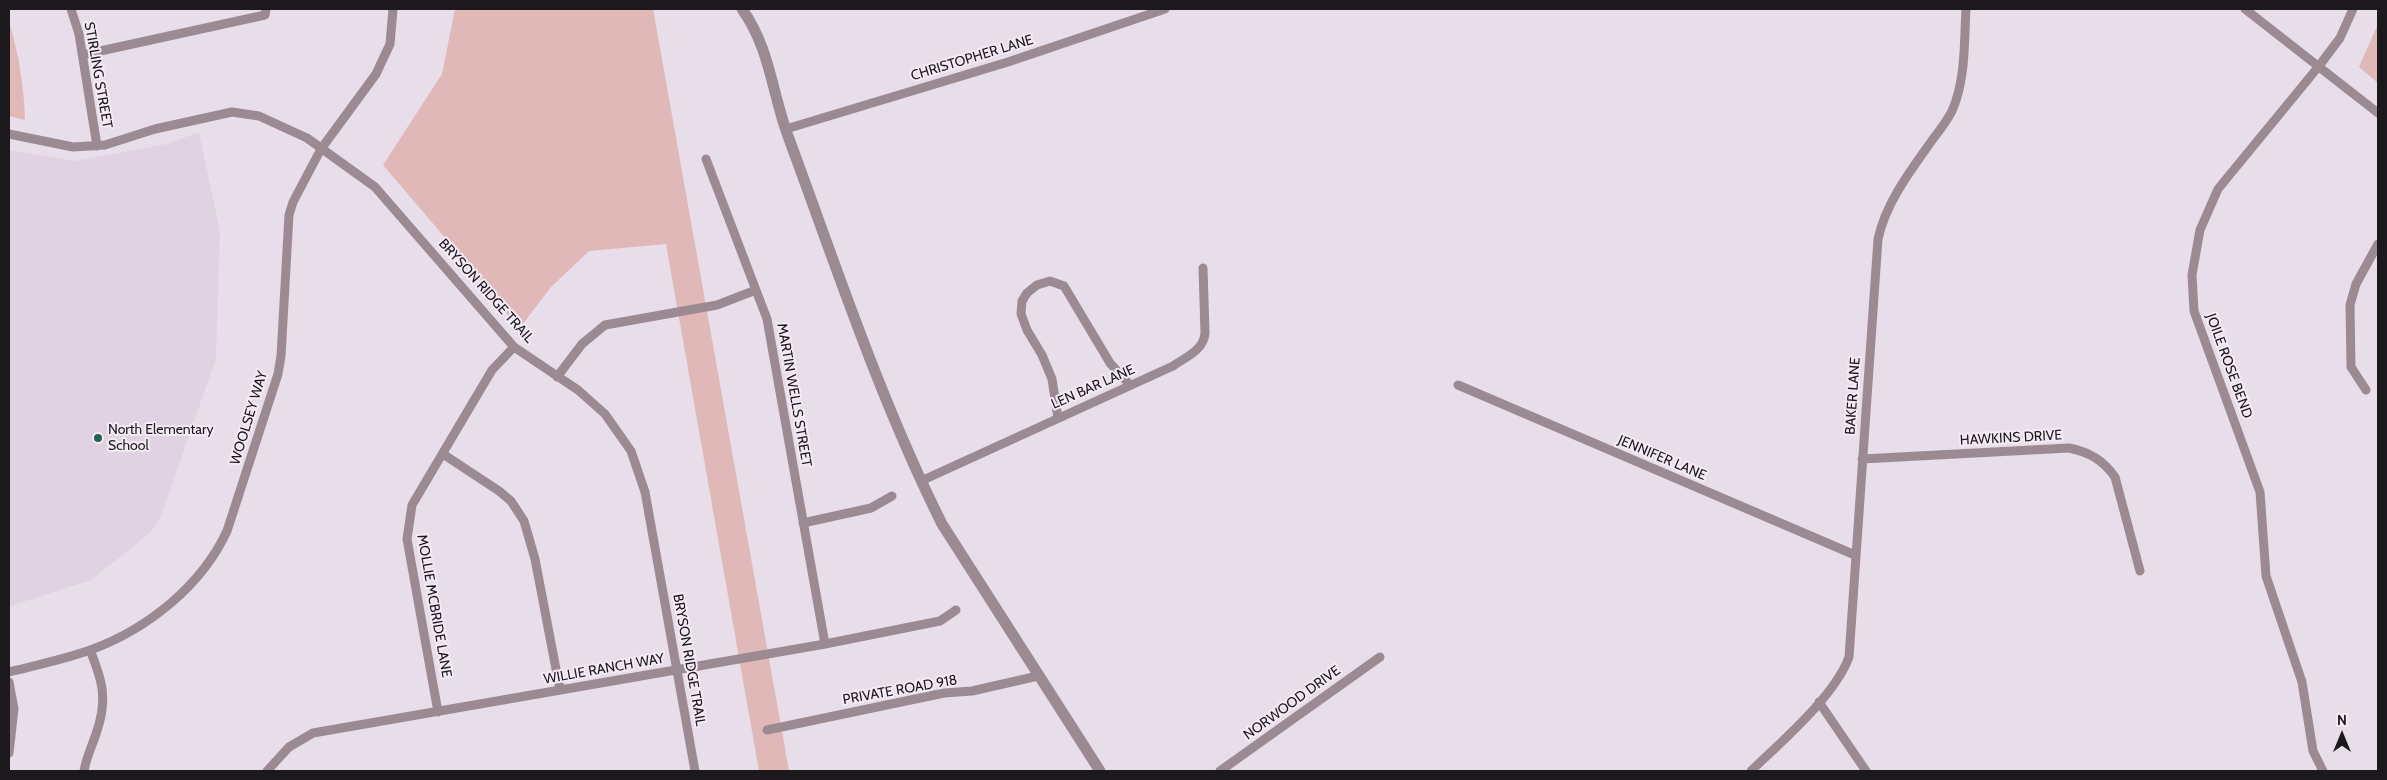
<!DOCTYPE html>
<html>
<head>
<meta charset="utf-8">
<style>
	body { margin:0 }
	#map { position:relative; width:2387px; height:780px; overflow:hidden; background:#e7dee9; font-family:Cabin,sans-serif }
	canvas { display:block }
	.frame { position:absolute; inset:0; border:10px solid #1c191d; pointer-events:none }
	.north { position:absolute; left:2317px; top:710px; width:50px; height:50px; -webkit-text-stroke:4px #f4ebf6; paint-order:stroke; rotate:0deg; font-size:14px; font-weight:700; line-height:20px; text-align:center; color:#1c191d }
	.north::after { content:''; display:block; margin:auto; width:18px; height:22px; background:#1c191d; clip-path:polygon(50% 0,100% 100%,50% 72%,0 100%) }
</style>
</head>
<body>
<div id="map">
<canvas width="2387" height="780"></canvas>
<div class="frame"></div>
<div class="north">N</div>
</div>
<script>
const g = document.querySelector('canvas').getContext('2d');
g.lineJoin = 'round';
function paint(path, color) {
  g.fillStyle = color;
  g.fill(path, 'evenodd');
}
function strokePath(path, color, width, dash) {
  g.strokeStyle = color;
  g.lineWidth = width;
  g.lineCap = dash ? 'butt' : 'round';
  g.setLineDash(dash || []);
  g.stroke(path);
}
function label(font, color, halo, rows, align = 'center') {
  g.font = font + ' Cabin,sans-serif';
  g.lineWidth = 4;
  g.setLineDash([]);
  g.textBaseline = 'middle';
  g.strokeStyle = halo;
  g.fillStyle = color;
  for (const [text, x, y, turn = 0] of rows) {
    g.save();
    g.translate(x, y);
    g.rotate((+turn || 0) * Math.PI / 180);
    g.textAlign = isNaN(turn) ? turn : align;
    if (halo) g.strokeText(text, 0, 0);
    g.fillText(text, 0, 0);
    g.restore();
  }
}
paint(new Path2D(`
	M199 132 220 232 216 358 160 519 150 533 91 580 10 606 9 150 75 161 167 144Z`), '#e0d2e3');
paint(new Path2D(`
	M455 9H653L789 771H759L666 244 589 251 551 287 519 329 476 274 383 165 442 74Z
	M9 22C19 54 24 87 25 120L9 116Z
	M2378 24V83L2359 67Z`), '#dfb8b7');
strokePath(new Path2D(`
	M71 9 79 34 97 146
	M2245 9 2378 113
	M82 55 265 15 266 9
	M786 129 1008 62 1165 9
	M9 134 73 147 105 145 155 129 232 112 259 116 307 138 375 187 514 347 578 390 605 414 631 451 645 492 695 771
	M706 159 767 319 825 644
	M557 377 582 344 605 325 717 305 756 290
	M1458 385 1855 555
	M2366 390 2351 367 2350 305 2356 284 2378 244
	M1058 418 1052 379 1042 355 1027 330 1021 314 1022 301 1027 293 1037 285 1050 281 1064 286 1110 363 1130 385
	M443 454 499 491 511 501 524 521 535 559 560 690
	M1862 459 2069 448C2089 452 2103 460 2115 477L2140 571
	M921 481 1173 366C1186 357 1204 350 1205 333L1203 268
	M803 523 871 508 892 496
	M9 672C37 665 66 659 93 649 149 628 202 585 227 531L278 374 281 356 289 215 293 202 321 149 376 74 390 44 393 9
	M9 682 14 709 9 753
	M1819 702 1866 771
	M438 712 407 539 412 505 492 370 514 347
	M767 730 944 693 972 691 1038 676
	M84 771C86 758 92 746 96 734 108 700 103 682 90 650
	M267 771 289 747 313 733 825 644 940 621 956 610
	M1220 771 1380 657
	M1751 771C1781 742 1835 696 1849 657L1878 239C1886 202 1911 170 1933 139 1940 130 1947 121 1952 111 1966 79 1964 42 1966 9
	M2323 771 2313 751 2302 682 2266 576 2260 492 2194 311 2192 275 2200 230 2218 189 2319 66 2340 38 2353 9`), '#9c8a92', 9);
strokePath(new Path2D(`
	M742 9C770 48 772 93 788 136 836 266 880 400 942 524L1100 771`), '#9c8a92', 11);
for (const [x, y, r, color] of [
	[98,438,5,"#206455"]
]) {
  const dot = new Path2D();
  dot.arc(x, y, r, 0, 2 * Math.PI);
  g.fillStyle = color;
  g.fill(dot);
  strokePath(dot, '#f4ebf6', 2);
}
label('14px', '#1c191d', '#f4ebf6', [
	["CHRISTOPHER LANE",972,58,-17],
	["STIRLING STREET",98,75,80],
	["BRYSON RIDGE TRAIL",486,291,48],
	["JOILE ROSE BEND",2229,366,70],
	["LEN BAR LANE",1093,387,-24],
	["MARTIN WELLS STREET",794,395,80],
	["BAKER LANE",1853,396,-86],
	["WOOLSEY WAY",249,418,-73],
	["HAWKINS DRIVE",2011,438,-3],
	["JENNIFER LANE",1662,458,23],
	["MOLLIE MCBRIDE LANE",434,606,80],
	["BRYSON RIDGE TRAIL",689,660,80],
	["WILLIE RANCH WAY",604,669,-10],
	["PRIVATE ROAD 918",900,690,-10],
	["NORWOOD DRIVE",1292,703,-36]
]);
label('14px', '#1c191d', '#f4ebf6', [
	["North Elementary",108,430],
	["School",108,446]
], 'left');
</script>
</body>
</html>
